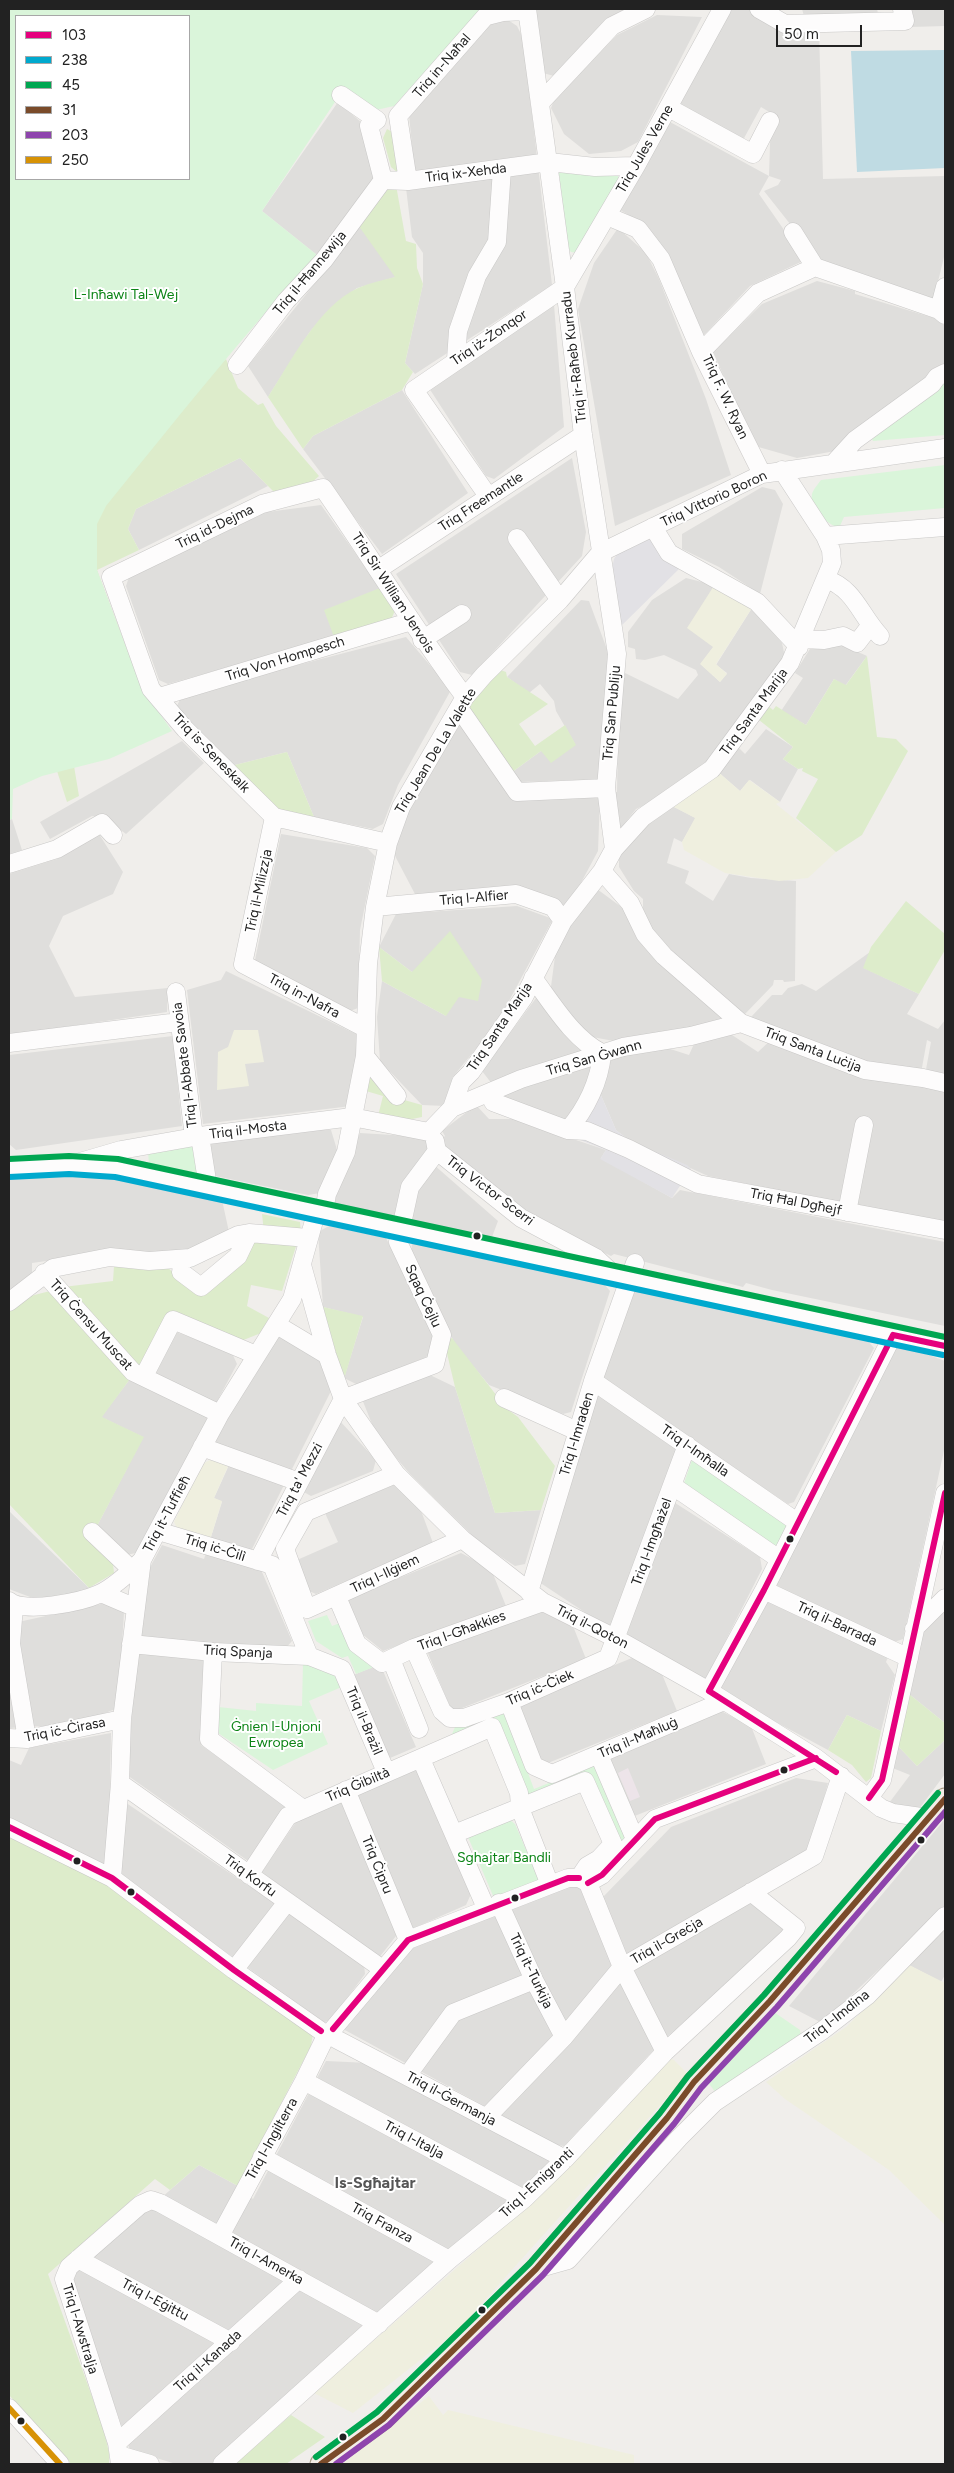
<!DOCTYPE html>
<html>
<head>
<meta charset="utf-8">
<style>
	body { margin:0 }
	#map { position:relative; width:954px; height:2473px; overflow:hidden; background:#f0eeeb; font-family:Figtree,sans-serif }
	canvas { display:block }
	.frame { position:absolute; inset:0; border:10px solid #222; pointer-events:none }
	.legend { position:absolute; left:15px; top:15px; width:175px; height:165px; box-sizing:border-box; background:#fff; border:1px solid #a7a7a7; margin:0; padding:6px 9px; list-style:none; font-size:15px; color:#222 }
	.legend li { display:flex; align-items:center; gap:10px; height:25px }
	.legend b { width:25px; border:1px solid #a7a7a7 }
	.scale { position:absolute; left:776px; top:25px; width:86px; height:22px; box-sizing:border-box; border:2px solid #222; border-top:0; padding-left:6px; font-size:15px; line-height:18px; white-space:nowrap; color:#222; -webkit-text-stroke:4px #fff; paint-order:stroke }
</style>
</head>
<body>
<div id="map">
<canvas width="954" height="2473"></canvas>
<div class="frame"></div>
<ul class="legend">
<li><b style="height:6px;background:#e5007d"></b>103</li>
<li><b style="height:6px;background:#00a9ce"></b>238</li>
<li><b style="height:6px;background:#00a651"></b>45</li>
<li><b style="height:6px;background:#7a4b2a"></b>31</li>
<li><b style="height:6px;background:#8e44ad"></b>203</li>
<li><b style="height:6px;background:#d79205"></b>250</li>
</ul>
<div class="scale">50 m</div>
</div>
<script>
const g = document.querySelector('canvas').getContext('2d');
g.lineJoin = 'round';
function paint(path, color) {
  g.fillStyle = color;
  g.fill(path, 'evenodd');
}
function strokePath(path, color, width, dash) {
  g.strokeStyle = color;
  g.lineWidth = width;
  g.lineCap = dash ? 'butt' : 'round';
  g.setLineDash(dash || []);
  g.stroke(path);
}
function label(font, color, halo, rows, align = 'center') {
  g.font = font + ' Figtree,sans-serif';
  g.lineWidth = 4;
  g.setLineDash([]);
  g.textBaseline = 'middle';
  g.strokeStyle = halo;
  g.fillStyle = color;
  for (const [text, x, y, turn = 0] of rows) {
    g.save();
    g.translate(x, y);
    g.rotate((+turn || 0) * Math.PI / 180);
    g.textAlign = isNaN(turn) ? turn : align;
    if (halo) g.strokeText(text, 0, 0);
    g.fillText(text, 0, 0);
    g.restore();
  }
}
paint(new Path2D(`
	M536 9H626L605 20 554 76 543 73Z
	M730 9H750L819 29 823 179 945 176V253L933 302 821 263 764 191 778 185 781 180 769 176 759 194 805 260 750 286 704 335 670 263 645 225 620 210 670 122 769 176 771 113 761 107 743 140 678 106Z
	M802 9H877L878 13 804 16Z
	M906 9H945V26L910 27Z
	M657 15 702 17 638 142 621 151 589 154 564 134 551 108 554 100 617 35Z
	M493 18H505L517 26 523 38 552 285 415 374 405 363 423 284V253L412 237 406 188 416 187 409 115Z
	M338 102 362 123 396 277 357 288 328 311 309 333 268 397 248 366 346 245 336 231 317 255 262 211Z
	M618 228 646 253 659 279 706 399 731 475 615 526 578 309 594 263Z
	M817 281 855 291V294L937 319 945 326V367L835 451 797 458 755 446 713 352 762 304Z
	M554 305 564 427 494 479 486 476 429 388Z
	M402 390 468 493 382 554 303 449 313 436Z
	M240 458 268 486 139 550 128 529 136 509Z
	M572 458 586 532 582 556 472 675 460 672 396 574Z
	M762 487 775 490 783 504 760 594 719 567 682 549V534Z
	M321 505 380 588 334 637 168 684 159 680 126 586 129 577 267 512Z
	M686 578 714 585 713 648 701 664 720 682 727 673 716 665 752 608 782 643 786 662 711 765 672 793 636 809 620 829 612 792H617L618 734 623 672 678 699 698 675 696 670 664 655 645 660 636 659 635 649 628 647V632L652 600Z
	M581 600 589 601 608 652 602 779 520 782 511 773 541 751 575 744 556 711 554 701 540 684 529 693 507 677Z
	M406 637 451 690 398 785 383 824 373 829 314 817 287 752 231 766 176 708 182 695Z
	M813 644H840L867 656 845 686 834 679 806 725 781 711 803 678 795 673Z
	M462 721 515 799 600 797 598 851 568 907 528 891 416 896 394 854 407 809Z
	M766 729 793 747 783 759 798 769 780 802 750 780 740 791 717 771 737 746 745 754Z
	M182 741 204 763 126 834 105 818 92 816 50 839 40 822Z
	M674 807 696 818 682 842 674 838 667 863 689 871 685 883 713 901 729 874 751 878 796 881 795 981 784 982 783 980H774L773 985 745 1014 724 999 649 932 643 914V899L634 891 619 867V853L647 819Z
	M12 819 22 850 9 854V820Z
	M99 834 123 872 113 894 63 916 49 946 75 997 168 988 167 1012 9 1035V874L57 859Z
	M281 834 367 848 375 856 360 930 358 1008 350 1011 259 966 255 960Z
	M597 889 624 909 726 1018 689 1032 619 1042 587 1036 550 994 556 949 576 906Z
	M517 906 553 919 489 1038 484 1039 452 1078 456 1081 445 1106 422 1105 380 1061 377 1017 382 981 446 1016 412 972 379 947 396 914Z
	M870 952 864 968 919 994 907 1014 938 1029 945 1020V1078L925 1075 931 1042 927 1040 921 1073 840 1060 767 1027 751 1017 772 995H782L788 988 802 984 816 991Z
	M226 971 360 1036 351 1106 203 1124 187 990 221 980Z
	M539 994 597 1072 565 1127 506 1102 482 1071Z
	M712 1032 732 1035 758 1052 774 1037 945 1089V1223L708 1176 630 1141 616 1130 600 1093 608 1063 625 1051 661 1046 689 1055 694 1044Z
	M173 1036 182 1126 16 1150 9 1144V1055Z
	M476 1105 489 1119H513L606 1150 601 1158 672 1198 680 1190 945 1242V1326L772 1290 746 1283 743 1287 614 1254 611 1256 536 1220 438 1143 445 1136 442 1131Z
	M314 1128 331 1130 338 1153 320 1193 308 1195 210 1175 208 1143Z
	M360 1133 425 1137 431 1147 425 1157 498 1221 492 1237 340 1209 331 1197Z
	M48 1175 109 1177 222 1200 229 1232 194 1251 150 1258 110 1252 32 1263V1276L9 1297V1179Z
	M329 1226 386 1238 436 1338 431 1355 358 1385 344 1378 363 1317 323 1307 318 1232Z
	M412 1242 604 1284 610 1291 571 1412 563 1414 489 1385 456 1346 411 1257Z
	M637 1289 862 1334 874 1348 794 1502 788 1504 684 1435 661 1494 760 1557 762 1569 706 1679 598 1621 539 1582 628 1293Z
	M176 1332 232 1353 237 1364 136 1553 126 1555 96 1528 143 1437 101 1417 130 1379Z
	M278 1334 318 1357 331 1391 252 1549 292 1641 285 1649 142 1637 139 1626 141 1584 162 1545 204 1559 222 1502 214 1498 235 1452 213 1442Z
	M902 1345 945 1361V1446L903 1639 894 1642 886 1662 895 1675 881 1731 847 1715 828 1750 718 1691 891 1349Z
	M430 1375 455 1387 495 1513 541 1510 525 1564 515 1566 480 1543 410 1474 376 1434 362 1399Z
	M339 1420 376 1460 373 1471 311 1496 302 1491Z
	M394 1485 420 1508 433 1543 316 1594 309 1591 297 1560 338 1542 325 1513Z
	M461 1553 491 1569 506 1606 383 1651 362 1634 347 1599Z
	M110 1602 124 1613 118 1708 77 1724 9 1728V1624Z
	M540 1606 571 1621 586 1659 452 1712 427 1651Z
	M945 1607V1723L909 1694 921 1634Z
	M137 1653 206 1660 201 1745 286 1806 248 1861 127 1775Z
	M632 1658 662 1674 677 1711 543 1765 518 1704Z
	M380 1664 416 1747 390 1758 385 1756 351 1676Z
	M721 1711 751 1726 766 1764 632 1817 607 1756Z
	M111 1733 110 1792 364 1964 365 1974 330 2021 324 2022 112 1871 9 1821V1760L21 1765 29 1748Z
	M945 1740V1774L916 1813 886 1807 910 1775 890 1767 896 1744 917 1766Z
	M411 1769 419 1772 471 1894 466 1905 396 1936 378 1959 262 1872 298 1819Z
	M796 1778 828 1783 809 1851 739 1890 787 1930 660 2043 564 2146 556 2145 343 2029 408 1949 572 1884 604 1896 671 1827Z
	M945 1819V1907L822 2023 789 2006Z
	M945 1927V1975L941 1982 909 1965Z
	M326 2061 369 2063 554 2162 211 2464H176L130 2450 70 2277 199 2165 238 2186 253 2199Z`), '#dfdedc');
paint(new Path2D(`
	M628 1768 640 1797 630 1801 618 1773Z`), '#ede4e9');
paint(new Path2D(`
	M9 1511 89 1588 72 1596 38 1600 9 1589Z`), '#dededc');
paint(new Path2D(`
	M717 581 752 608 716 664 727 674 720 682 700 664 713 647 687 628Z
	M717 771 740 791 749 780 780 802 776 804 836 852 808 878 779 881 725 873 684 850 682 842 695 818 674 807 675 800Z
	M234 1030H258L264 1062 245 1064 249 1086 217 1090 218 1052 228 1047Z
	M210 1460 229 1464 214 1498 222 1501 210 1540 177 1528 174 1522 202 1464Z
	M909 1965 945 1983V2225L889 2170 785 2099 766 2082 846 2027Z
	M668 2058 674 2060 688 2074 457 2331 353 2413 314 2393 533 2201Z
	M429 2396 443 2415 448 2410 634 2455V2464H342Z`), '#efefdf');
paint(new Path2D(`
	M387 129 394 133 398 173 391 167 383 138Z
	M396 185 406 241 416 244 417 268 423 284 405 363 413 372 402 390 313 436 303 449 268 397C290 363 319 305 358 288 370 283 383 280 395 277L358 225 384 187Z
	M226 359 238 388 258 405 263 403 276 426 319 476 308 486 276 494 240 458 136 509 128 529 139 550 97 570 141 687 9 521Z
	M380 588 396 608 391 620 334 637 324 610Z
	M867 656 877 737 896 739 908 751 862 835 836 852 796 818 818 779 802 771 803 768 798 769 783 759 793 747 754 716 765 703 773 710 776 706 806 725 834 679 846 685Z
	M498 669 506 672 507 677 548 704 519 724 535 746 565 725 576 745 551 763 541 751 511 773 467 709Z
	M287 752 314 817 278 809 231 766Z
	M74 766 79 796 67 802 57 771Z
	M906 901 945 934V950L919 994 863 968 871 947Z
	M450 931 482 980 478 1001 459 997 446 1016 382 981 379 947 412 972Z
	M369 1072 390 1096 422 1105V1117L402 1121 378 1116 383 1096 366 1091Z
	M262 1214 300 1222 301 1233 264 1232Z
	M254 1237 298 1240 282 1291 251 1285 247 1306 269 1318 261 1333 241 1341 169 1315 151 1352 138 1368 63 1287 113 1281 114 1266 163 1263 189 1288Z
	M50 1291 130 1379 102 1417 144 1437 96 1528 90 1529 84 1536 113 1564 114 1573 89 1588 9 1504V1308L19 1299Z
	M323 1307 363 1316 345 1376 340 1369Z
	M452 1338 507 1409 518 1417 555 1466 541 1510 495 1513 455 1387 444 1341Z
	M909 1694 945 1723V1740L917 1766 896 1744Z
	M847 1715 881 1731 871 1778 866 1782 852 1765 828 1750Z
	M9 1835 111 1886 313 2033 311 2046 238 2186 199 2165 170 2190 155 2179 48 2274 104 2430 109 2453V2464H71L9 2395Z
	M291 2415 325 2437 286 2464H235Z`), '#ddeccb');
paint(new Path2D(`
	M9 9H481L394 106 376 110 345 87 262 211 317 255C243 335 175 421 106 506L97 524V570L141 687 172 731 109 759 42 776 13 789 12 819 9 820ZM16 16H189V179H16Z
	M558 166 616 173 621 181 579 253 571 252 568 248Z
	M945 383V435L873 441 872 439Z
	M945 465V508L844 517 839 528C826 523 809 510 812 494 813 490 818 484 821 480Z
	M198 1144 201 1176 149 1164 148 1152Z
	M693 1457 792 1525 779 1552 683 1486Z
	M327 1615 332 1626 340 1623 379 1665 356 1674 348 1656 342 1658 316 1641 308 1621Z
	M303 1662 334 1671 344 1686 309 1701 328 1744 273 1770 218 1733V1707L256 1711V1703L302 1706Z
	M505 1712 534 1789 596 1764 627 1835 618 1845 589 1776 529 1800 494 1723 450 1739 455 1727H463Z
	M510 1820 515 1824 539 1880 494 1898 468 1837Z
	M771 2010 800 2030 801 2037 716 2093 707 2081Z`), '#daf5da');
paint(new Path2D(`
	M652 537 664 554 679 569 617 630 610 579 614 559 620 549Z
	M600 1093 616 1130 630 1141 687 1165 691 1169 672 1198 600 1159 606 1150 565 1134Z`), '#e2e1e5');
paint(new Path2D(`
	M945 50V168L857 172 851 51Z`), '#bfdbe3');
const minor = new Path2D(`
	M527 9 565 287 583 435 617 654 606 788 614 849
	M759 9 785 24 905 21 902 9
	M487 16 503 12 527 11
	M341 95 377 120 369 126 383 180
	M540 103 612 26 646 9
	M669 108 753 154 770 121
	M398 116 492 9
	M398 116 408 181
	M383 180 408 181 549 162 595 167 636 166
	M607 216 638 229 661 259 701 352
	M793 232 815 267
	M945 287 939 310 945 315
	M456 359 458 331 477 276 497 242 502 169
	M237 365 286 301 324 260 383 180
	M833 464 855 440 932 384 937 377 945 373
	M782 470 825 536 945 527
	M762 474 701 352 758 293 815 267 939 310
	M488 496 414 390 565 287 636 166 722 9
	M653 527 669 553 757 602 799 647
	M517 538 560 600
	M379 569 583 435
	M826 579C855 589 860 615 880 636
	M802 639 824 640 843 636 857 643 870 626
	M422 640 462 614
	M159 697 412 621
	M459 708 517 792 606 788
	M274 817 243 964 365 1028
	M388 843 274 817 185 729 151 689 111 577 262 504 323 488C371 557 414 629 465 697
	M9 864 57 849 102 823 113 835
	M602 871 630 903 645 934 664 956 741 1023 865 1070 923 1078 945 1083
	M375 907 516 894 553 907 563 921
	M533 978C552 1003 573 1039 602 1053
	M176 992 194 1137
	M9 1043 179 1022
	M365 1056 397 1096
	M489 1093 493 1102 568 1130 587 1131 629 1149 698 1184 945 1230
	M452 1108 521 1079 623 1047 691 1036 741 1023
	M568 1130C586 1109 600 1081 602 1053
	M429 1132 452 1108 461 1082 471 1072 524 997 563 921 602 871 614 849 643 817 712 769 790 663 832 563 831 550 825 536
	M200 1136 208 1187
	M435 1141 437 1151 521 1218 596 1258 611 1272
	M80 1162 121 1150 200 1136 352 1117 429 1132
	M9 1168 69 1165 116 1168 945 1346
	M324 1212 327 1194 346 1152 365 1056 368 964 375 907 388 843 401 807 465 697 484 675 560 600 600 553 762 474 945 448
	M847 1212 864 1125
	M302 1265 327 1355 343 1399 396 1474 462 1539 543 1602 617 1639 709 1691 816 1758 881 1808 893 1813 928 1818
	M181 1272 201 1287 238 1256 249 1233
	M44 1273 133 1372 220 1414
	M9 1302 53 1268 110 1257 149 1261 190 1258 238 1235 249 1233 308 1238
	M277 1325 327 1355
	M144 1376 173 1320 256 1355
	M593 1381 797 1522
	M504 1398 577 1431
	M202 1447 299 1482
	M396 1474 306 1512 285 1549 307 1609 462 1539
	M673 1486 779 1559
	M158 1531 272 1565 309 1656
	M92 1532 132 1570
	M258 1561 343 1399 435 1364 442 1335 398 1242 410 1187 437 1151
	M764 1590 909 1658
	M529 1592 593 1381 635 1263
	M101 1593 136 1608
	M337 1597 357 1644 382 1663 414 1648 543 1602
	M9 1601C24 1614 81 1602 99 1594 114 1587 130 1572 142 1560
	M14 1606 11 1644 27 1739
	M914 1629 945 1598
	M131 1644 213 1652 309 1656 342 1669 386 1772
	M414 1648 442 1711 450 1718H464L509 1702 608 1658 687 1445
	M213 1652 209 1739 303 1809
	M391 1659 419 1729
	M709 1691 764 1590 893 1335
	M509 1702 534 1766 552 1774 724 1701
	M9 1738 27 1739 122 1719
	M599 1755 635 1839
	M421 1759 486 1908
	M120 1783 381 1968
	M346 1790 408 1940
	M869 1798 882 1780 945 1493
	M9 1827 112 1878 234 1970 321 2031
	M454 1834 585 1781 613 1844 599 1859 587 1866 579 1878
	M249 1875 288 1816 492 1727 519 1793 520 1808 550 1885
	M112 1878 120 1783 122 1719 142 1560 220 1414 292 1299 317 1210
	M579 1878 588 1883 622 1967 665 2052
	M588 1883 602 1875 655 1819 816 1758
	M499 1903 534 1980 564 2037
	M234 1970 287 1902
	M333 2029 408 1940 568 1878H579
	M336 2039 565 2159
	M407 2076 453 2013 534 1980
	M304 2081 524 2199
	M486 2118 564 2037 622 1967 814 1856 841 1776
	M262 2157 449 2260
	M220 2236 304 2081 323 2042
	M78 2259 231 2342
	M536 2269 568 2260 679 2138 715 2102 823 2030 867 1996 945 1916
	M9 2408 60 2464
	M117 2443 299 2279
	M119 2455 150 2464
	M120 2464 117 2443 64 2279 69 2267 140 2205 151 2200 160 2203 379 2324
	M222 2464 449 2260 524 2199 565 2159 665 2052 788 1938 796 1928 751 1892`);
const major = new Path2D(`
	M321 2464 383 2419 536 2269 667 2118 694 2082 770 2001 945 1799`);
strokePath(minor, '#c9c8c7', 19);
strokePath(major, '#a79c86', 23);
strokePath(minor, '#fdfcfc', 18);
strokePath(major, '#f3ede7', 21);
strokePath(new Path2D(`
	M893 1335 945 1346
	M709 1691 764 1590 893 1335
	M709 1691 836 1772
	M869 1798 882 1780 945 1493
	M9 1827 112 1878 234 1970 321 2031
	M588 1883 602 1875 655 1819 816 1758
	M333 2029 408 1940 568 1878H579`), '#e5007d', 6);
strokePath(new Path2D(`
	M9 1177 69 1174 115 1177 943 1355`), '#00a9ce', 6);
strokePath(new Path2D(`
	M9 1159 69 1156 118 1159 945 1337
	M316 2457 377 2412 530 2263 660 2113 688 2076 764 1995 938 1793`), '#00a651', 6);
strokePath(new Path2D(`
	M321 2464 383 2419 536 2269 667 2118 694 2082 770 2001 945 1799`), '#7a4b2a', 6);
strokePath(new Path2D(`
	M336 2464 389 2425 543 2275 674 2124 701 2088 777 2007 945 1812`), '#8e44ad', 6);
strokePath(new Path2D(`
	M9 2408 60 2464`), '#d79205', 6);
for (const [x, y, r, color] of [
	[477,1236,4.5,"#222"],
	[790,1539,4.5,"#222"],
	[784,1770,4.5,"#222"],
	[921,1840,4.5,"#222"],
	[77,1861,4.5,"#222"],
	[131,1892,4.5,"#222"],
	[515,1898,4.5,"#222"],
	[482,2310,4.5,"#222"],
	[21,2421,4.5,"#222"],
	[343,2437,4.5,"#222"]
]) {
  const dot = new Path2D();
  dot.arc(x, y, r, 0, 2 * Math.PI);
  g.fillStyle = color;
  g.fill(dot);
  strokePath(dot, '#fff', 2);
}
label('14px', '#222', '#fff', [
	["Triq in-Naħal",442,66,-49],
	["Triq Jules Verne",645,149,-60],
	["Triq ix-Xehda",466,173,-7],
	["Triq il-Ħannewija",310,273,-50],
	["Triq iż-Żonqor",489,338,-34],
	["Triq ir-Raħeb Kurradu",574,357,-97],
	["Triq F. W. Ryan",725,397,65],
	["Triq Vittorio Boron",714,499,-25],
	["Triq Freemantle",481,502,-33],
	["Triq id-Dejma",215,527,-26],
	["Triq Sir William Jervois",393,593,57],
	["Triq Von Hompesch",285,659,-17],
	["Triq Santa Marija",754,712,-54],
	["Triq San Publiju",612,713,-85],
	["Triq Jean De La Valette",436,751,-59],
	["Triq is-Seneskalk",211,753,46],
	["Triq il-Milizzja",259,891,-78],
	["Triq l-Alfier",474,898,-5],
	["Triq in-Nafra",304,996,28],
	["Triq Santa Marija",500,1027,-56],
	["Triq Santa Luċija",813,1050,21],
	["Triq San Ġwann",594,1058,-16],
	["Triq l-Abbate Savoia",185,1065,-97],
	["Triq il-Mosta",248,1130,-7],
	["Triq Victor Scerri",490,1191,37],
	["Triq Ħal Dgħejf",796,1202,11],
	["Sqaq Ċejlu",423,1296,65],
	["Triq Ċensu Muscat",91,1325,48],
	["Triq l-Imraden",577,1434,-73],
	["Triq l-Imħalla",695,1451,35],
	["Triq ta' Mezzi",300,1480,-62],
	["Triq it-Tuffieħ",167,1514,-62],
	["Triq l-Imgħażel",652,1542,-70],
	["Triq iċ-Ċilì",215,1548,17],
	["Triq l-Ilġiem",385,1574,-25],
	["Triq il-Barrada",837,1624,25],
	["Triq il-Qoton",592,1627,27],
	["Triq l-Għakkies",462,1631,-20],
	["Triq Spanja",238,1652,3],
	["Triq iċ-Ċiek",540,1688,-23],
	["Triq il-Brażil",364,1721,67],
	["Triq iċ-Ċirasa",65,1730,-11],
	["Triq il-Maħluġ",638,1738,-23],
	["Triq Ġibiltà",358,1785,-23],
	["Triq Ċipru",377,1865,68],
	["Triq Korfu",250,1876,36],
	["Triq il-Greċja",667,1941,-30],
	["Triq it-Turkija",531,1971,64],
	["Triq l-Imdina",837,2017,-38],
	["Triq il-Ġermanja",451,2099,28],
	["Triq l-Ingilterra",272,2139,-61],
	["Triq l-Italja",414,2140,28],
	["Triq l-Emigranti",537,2183,-43],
	["Triq Franza",382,2223,29],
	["Triq l-Amerka",266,2261,29],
	["Triq l-Eġittu",155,2300,28],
	["Triq l-Awstralja",80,2329,73],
	["Triq il-Kanada",208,2361,-42]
]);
label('14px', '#0c8416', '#fff', [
	["L-Inħawi Tal-Wej",126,295],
	["Ġnien l-Unjoni",276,1727],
	["Ewropea",276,1743],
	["Sghajtar Bandli",504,1858]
]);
label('bold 16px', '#555', '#fff', [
	["Is-Sgħajtar",375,2183]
]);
</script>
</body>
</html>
